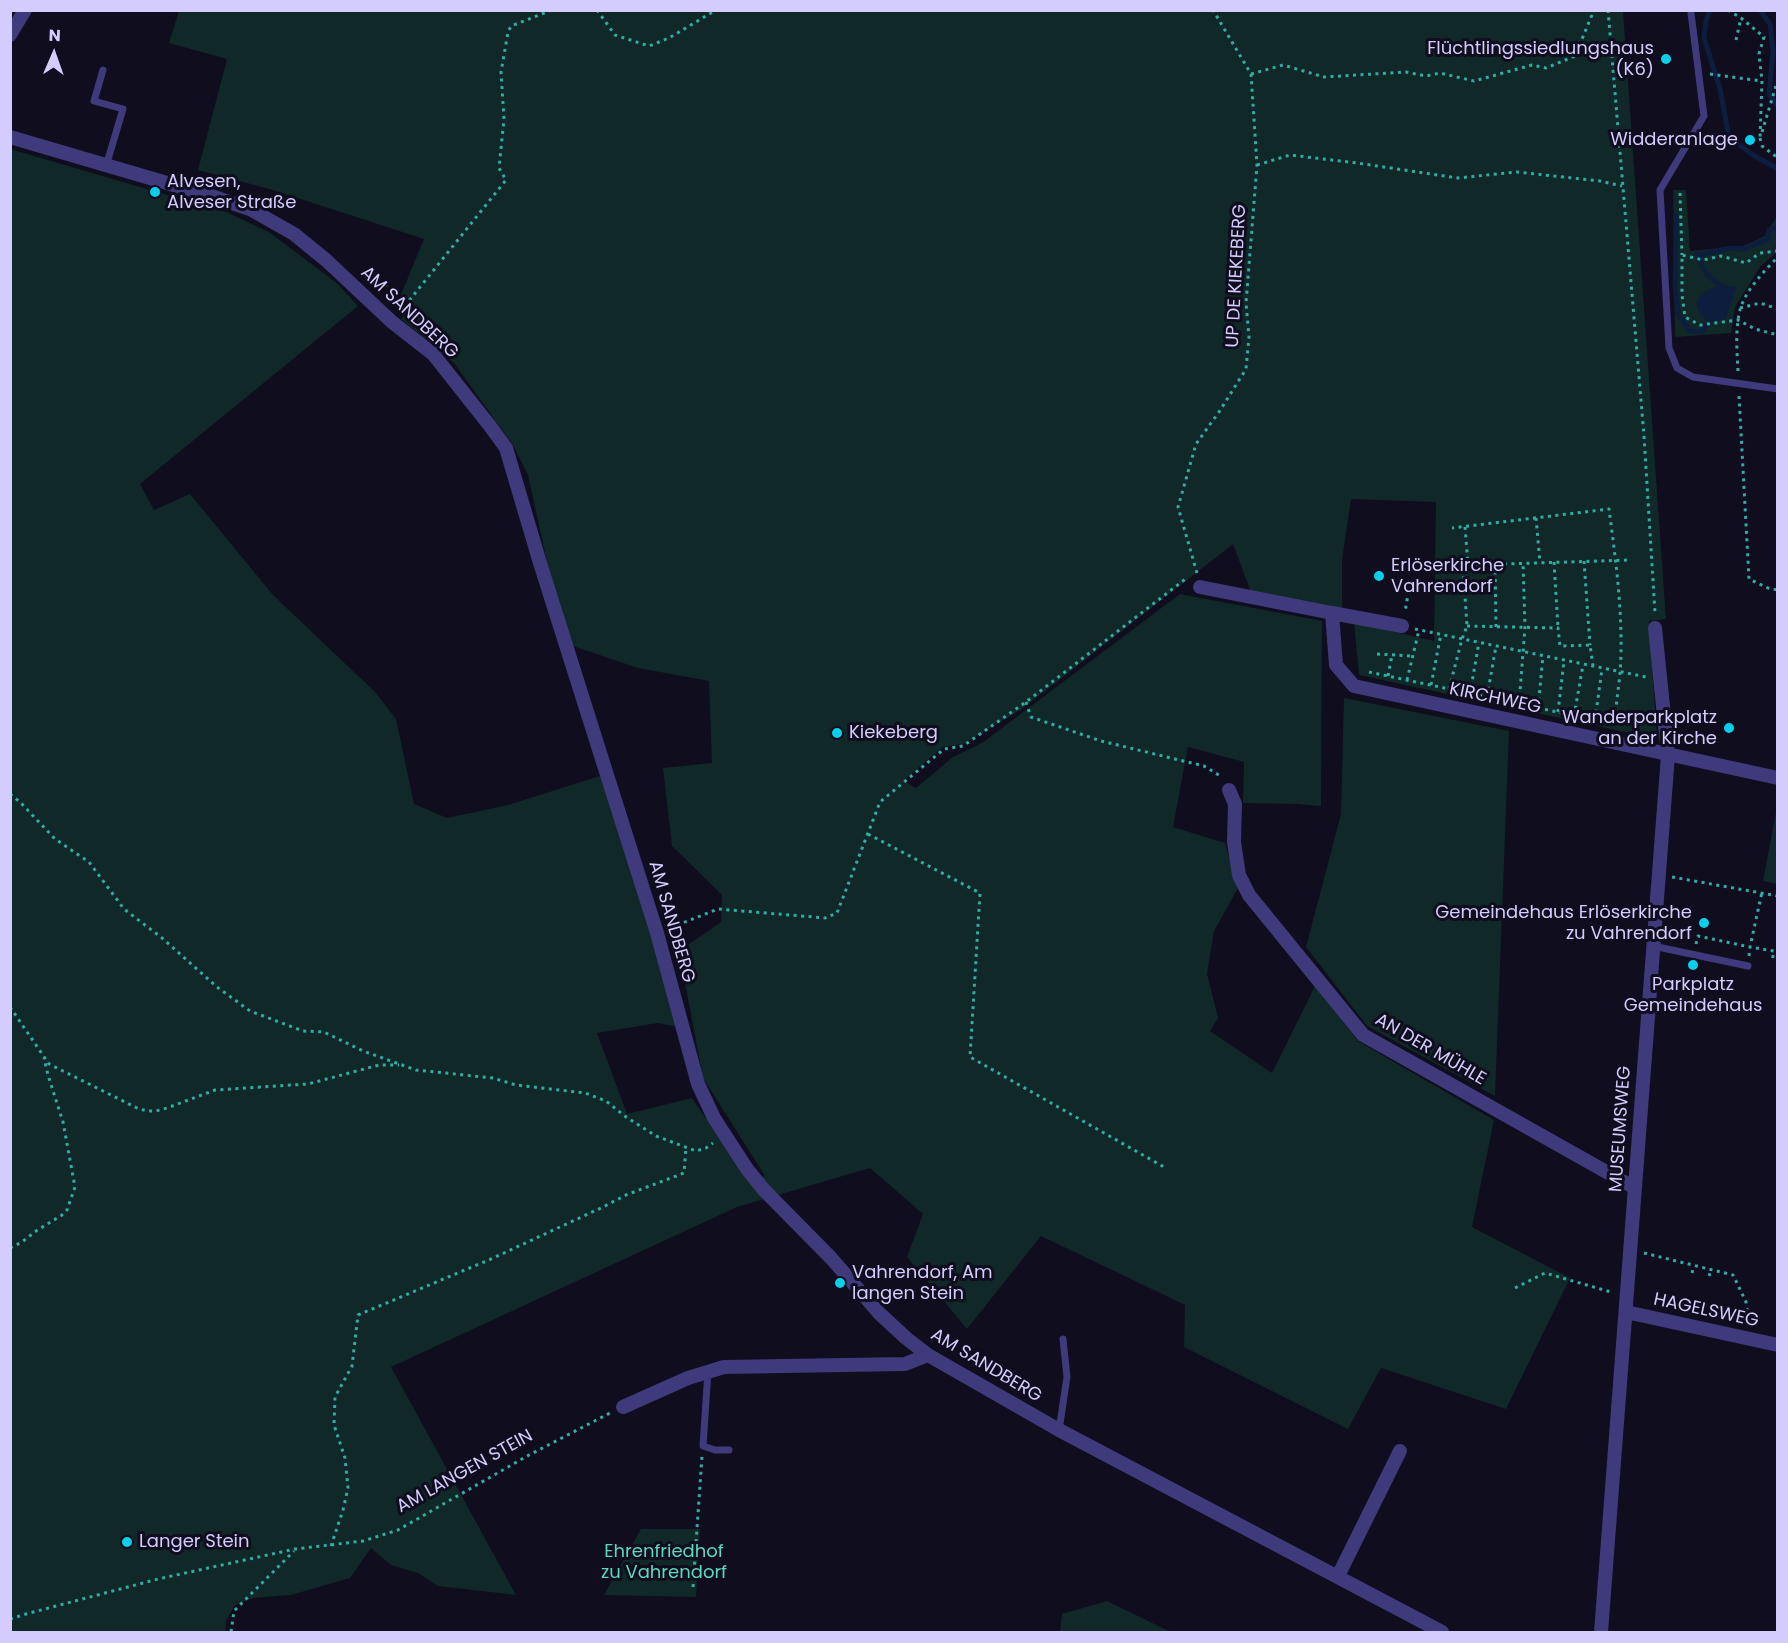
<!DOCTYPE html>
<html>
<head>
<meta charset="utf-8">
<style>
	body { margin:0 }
	#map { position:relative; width:1788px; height:1643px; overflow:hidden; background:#100d1e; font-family:Poppins,sans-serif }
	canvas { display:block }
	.frame { position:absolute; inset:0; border:12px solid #d3ccfd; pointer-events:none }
	.north { position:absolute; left:24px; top:24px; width:60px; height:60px; -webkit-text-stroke:4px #100d1e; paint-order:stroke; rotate:2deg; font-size:16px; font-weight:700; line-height:24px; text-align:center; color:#d3ccfd }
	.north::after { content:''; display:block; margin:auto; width:21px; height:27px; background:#d3ccfd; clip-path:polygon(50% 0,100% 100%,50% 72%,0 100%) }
</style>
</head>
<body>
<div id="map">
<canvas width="1788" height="1643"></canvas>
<div class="frame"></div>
<div class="north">N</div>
</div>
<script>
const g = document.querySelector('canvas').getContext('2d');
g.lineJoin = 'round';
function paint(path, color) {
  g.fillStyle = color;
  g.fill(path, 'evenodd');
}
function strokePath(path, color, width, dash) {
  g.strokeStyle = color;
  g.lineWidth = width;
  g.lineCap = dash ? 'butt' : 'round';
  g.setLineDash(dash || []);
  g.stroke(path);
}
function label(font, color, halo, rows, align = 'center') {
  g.font = font + ' Poppins,sans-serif';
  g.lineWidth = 6;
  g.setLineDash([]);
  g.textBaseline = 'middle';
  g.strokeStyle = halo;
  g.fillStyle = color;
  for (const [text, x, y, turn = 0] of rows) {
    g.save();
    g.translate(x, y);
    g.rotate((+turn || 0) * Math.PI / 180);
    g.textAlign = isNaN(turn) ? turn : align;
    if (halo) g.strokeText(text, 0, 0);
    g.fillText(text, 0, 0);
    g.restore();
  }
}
paint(new Path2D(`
	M479 10 1623 11 1666 619 1649 621 1657 739 1359 675 1354 622 1434 641 1436 502 1351 499 1342 560V608L1252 595 1233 544 1022 709 963 744 943 747 903 781 916 788 953 757 982 743 1180 594 1322 621 1321 806 1297 804 1243 803 1244 762 1188 747 1173 827 1225 843 1238 888 1214 931 1207 974 1218 1018 1210 1031 1272 1073 1315 986 1358 1041 1494 1120 1472 1227 1570 1278 1506 1409 1381 1368 1348 1429 1184 1347 1185 1305 1041 1236 967 1329 907 1257 923 1214 870 1168 737 1207 391 1367 516 1595 438 1586 418 1573 391 1565 371 1548 350 1578 291 1595 253 1598 235 1605 226 1621 225 1632H11L10 149 226 212 269 232 338 284 358 306 140 484 154 510 190 494 273 595 375 692 396 719 414 804 447 818 508 805 603 775 678 1027 658 1023 597 1033 627 1114 692 1098 749 1182 765 1176 703 1078 679 951 721 922 722 895 672 846 663 768 712 763 709 681 638 668 573 646 556 603 528 475 513 445 454 363 401 319 412 307 400 297 424 239 273 190 198 170 227 59 169 43 179 11Z
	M1673 190H1686L1690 251 1743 246 1765 236 1769 228 1777 217V252L1760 267 1735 307 1731 333 1675 337Z
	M1344 698 1509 731 1495 1096 1367 1026 1306 947 1341 814Z
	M1777 807V884L1763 881Z
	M641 1529H700L696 1597 604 1595Z
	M1107 1601 1171 1632H1060L1062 1614Z`), '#102827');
paint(new Path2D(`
	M1721 285 1736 287C1734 298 1728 308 1726 319L1709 322C1687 305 1698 292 1721 285Z`), '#0d1d3d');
strokePath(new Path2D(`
	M1710 10 1706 21 1704 38 1720 89 1729 137 1753 155 1778 169
	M1760 10 1770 24 1773 51 1769 94 1778 107
	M1676 216 1675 287 1678 314 1690 331 1702 332 1709 322 1711 316
	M1719 290 1721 285C1707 278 1702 268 1697 254L1700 256 1708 253 1730 248 1744 249 1768 239 1769 230 1778 227`), '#0d1d3d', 5);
strokePath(new Path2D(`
	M597 10 615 35 649 46 669 38 716 10
	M725 10H740
	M1608 10 1644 436 1655 613
	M1728 10 1741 18 1764 37 1759 54 1762 81 1760 138
	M1736 40 1741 18
	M1251 74 1283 65 1324 77 1406 72 1426 76 1440 73 1474 81 1532 65 1546 68 1575 56 1594 10
	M1710 74 1762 81
	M1762 132 1778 79
	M1760 138 1762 146 1778 158
	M1257 165 1290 155 1357 163 1458 178 1517 172 1600 181 1622 186
	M1680 193 1682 255
	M1778 251 1760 253 1746 263 1721 256 1703 260 1682 255V295L1685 317 1700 325 1738 320 1755 329 1778 335
	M1740 308 1760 303 1778 309
	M400 312 506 180 499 168 504 119 501 72 508 32 511 26 552 10
	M1738 371C1737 351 1735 330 1740 310 1745 291 1764 271 1778 257
	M1739 396 1749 579 1768 588 1778 590
	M1536 518 1540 563
	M1465 527 1468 565
	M1584 561 1590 645
	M1554 562 1558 628
	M1495 564 1496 627
	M1444 566 1630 560
	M1197 573 1178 507 1196 444 1219 412 1246 369 1249 337 1246 303 1257 165 1251 74 1213 10
	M1403 583H1410L1405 612
	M1467 626 1558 628 1560 646 1590 645 1593 666
	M1415 629 1646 677
	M1377 654 1412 656
	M1369 672 1614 724C1616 707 1618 691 1620 674 1624 620 1616 562 1609 509L1452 528
	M1388 676 1392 655
	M1407 680 1419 630
	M1431 685 1441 634
	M1449 689 1462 639 1467 626 1463 566
	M1470 694 1479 642
	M1487 697 1496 646
	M1026 702 1031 717 1101 741 1204 766 1222 777
	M1519 704 1525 627 1523 563
	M1538 708 1543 656
	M1558 712 1564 661
	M1574 716 1583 665
	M1595 720 1602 669
	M10 794 20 802 55 839 89 862 124 909 162 938 217 987 250 1011 303 1031 324 1032 363 1051 416 1070 493 1078 516 1085 585 1093 606 1101 626 1117 656 1136 696 1151 706 1148 713 1143
	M868 834 980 893 970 1057 1164 1167
	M1672 877 1778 896
	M670 928 718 909 825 918 837 913 880 802 944 749 963 746 1026 702 1188 577
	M1696 944 1698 936 1750 947 1762 892
	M1749 956 1750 947 1774 951 1772 961
	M10 1007 49 1064 139 1109 148 1111H156L167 1108 215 1090 308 1084 379 1065H399
	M10 1248 22 1242 36 1231 62 1215 67 1210 75 1187 63 1122 48 1075 44 1058
	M1644 1253 1733 1275 1746 1302 1748 1320
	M1692 1273 1694 1266
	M1709 1276 1711 1270
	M1515 1288 1545 1273 1611 1292
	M331 1546 343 1510 348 1488 345 1458 334 1425 335 1397 352 1366 358 1315 491 1259 603 1207 626 1195 684 1173 686 1147
	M693 1587 702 1456
	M10 1619 26 1614 158 1579 295 1549 363 1541 398 1530 529 1455 610 1413
	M231 1632 234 1611 294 1551`), '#32aba7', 3, [3, 4.5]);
strokePath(new Path2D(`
	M1691 13 1704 116 1660 190 1669 348 1677 368 1693 377 1778 389
	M103 70 94 101 123 109 106 166
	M1653 946 1748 966
	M708 1371 703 1446 715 1450H729
	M1059 1430 1067 1377 1063 1339`), '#3e3a7b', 7);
strokePath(new Path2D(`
	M10 35 25 10
	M10 137 208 195 250 209 294 234 326 260 392 322 433 354 490 426 506 448 540 563 657 933 698 1084 714 1118 747 1169 764 1190 831 1258 879 1313 906 1338 928 1355 1059 1430 1442 1632
	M1200 587 1332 613 1336 665 1354 686 1778 778
	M1332 613 1402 626
	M1229 790 1235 804 1234 842 1239 875 1249 895 1363 1035 1635 1188
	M1626 1312 1778 1345
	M623 1407 688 1378 724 1367 905 1364 928 1355
	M1338 1576 1400 1451
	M1601 1632 1668 755 1655 628`), '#3e3a7b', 14);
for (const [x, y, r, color] of [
	[1666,59,6,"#09cfeb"],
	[1750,140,6,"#09cfeb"],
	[155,192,6,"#09cfeb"],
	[1379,576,6,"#09cfeb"],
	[1729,728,6,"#09cfeb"],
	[837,733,6,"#09cfeb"],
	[1704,923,6,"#09cfeb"],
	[1693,965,6,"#09cfeb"],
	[840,1283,6,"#09cfeb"],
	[127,1542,6,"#09cfeb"]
]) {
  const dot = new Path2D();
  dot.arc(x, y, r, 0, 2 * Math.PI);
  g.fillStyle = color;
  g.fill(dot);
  strokePath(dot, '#100d1e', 2);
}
label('18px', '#d3ccfd', '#100d1e', [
	["Flüchtlingssiedlungshaus",1654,49,"right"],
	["(K6)",1654,70,"right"],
	["Widderanlage",1738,140,"right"],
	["Alvesen,",167,182],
	["Alveser Straße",167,203],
	["Erlöserkirche",1391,566],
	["Vahrendorf",1391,587],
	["Wanderparkplatz",1717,718,"right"],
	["an der Kirche",1717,739,"right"],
	["Kiekeberg",849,733],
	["Gemeindehaus Erlöserkirche",1692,913,"right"],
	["zu Vahrendorf",1692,934,"right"],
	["Parkplatz",1693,985,"center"],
	["Gemeindehaus",1693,1006,"center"],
	["Vahrendorf, Am",852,1273],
	["langen Stein",852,1294],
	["Langer Stein",139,1542]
], 'left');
label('18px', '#d3ccfd', '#100d1e', [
	["UP DE KIEKEBERG",1237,276,-87],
	["AM SANDBERG",409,313,43],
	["KIRCHWEG",1495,699,12],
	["AM SANDBERG",671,922,74],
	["AN DER MÜHLE",1430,1050,30],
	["MUSEUMSWEG",1621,1129,-86],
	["HAGELSWEG",1706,1311,12],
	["AM SANDBERG",986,1366,31],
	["AM LANGEN STEIN",465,1472,-29]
]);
label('18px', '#5cd9bd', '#100d1e', [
	["Ehrenfriedhof",664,1552],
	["zu Vahrendorf",664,1573]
]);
</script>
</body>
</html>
